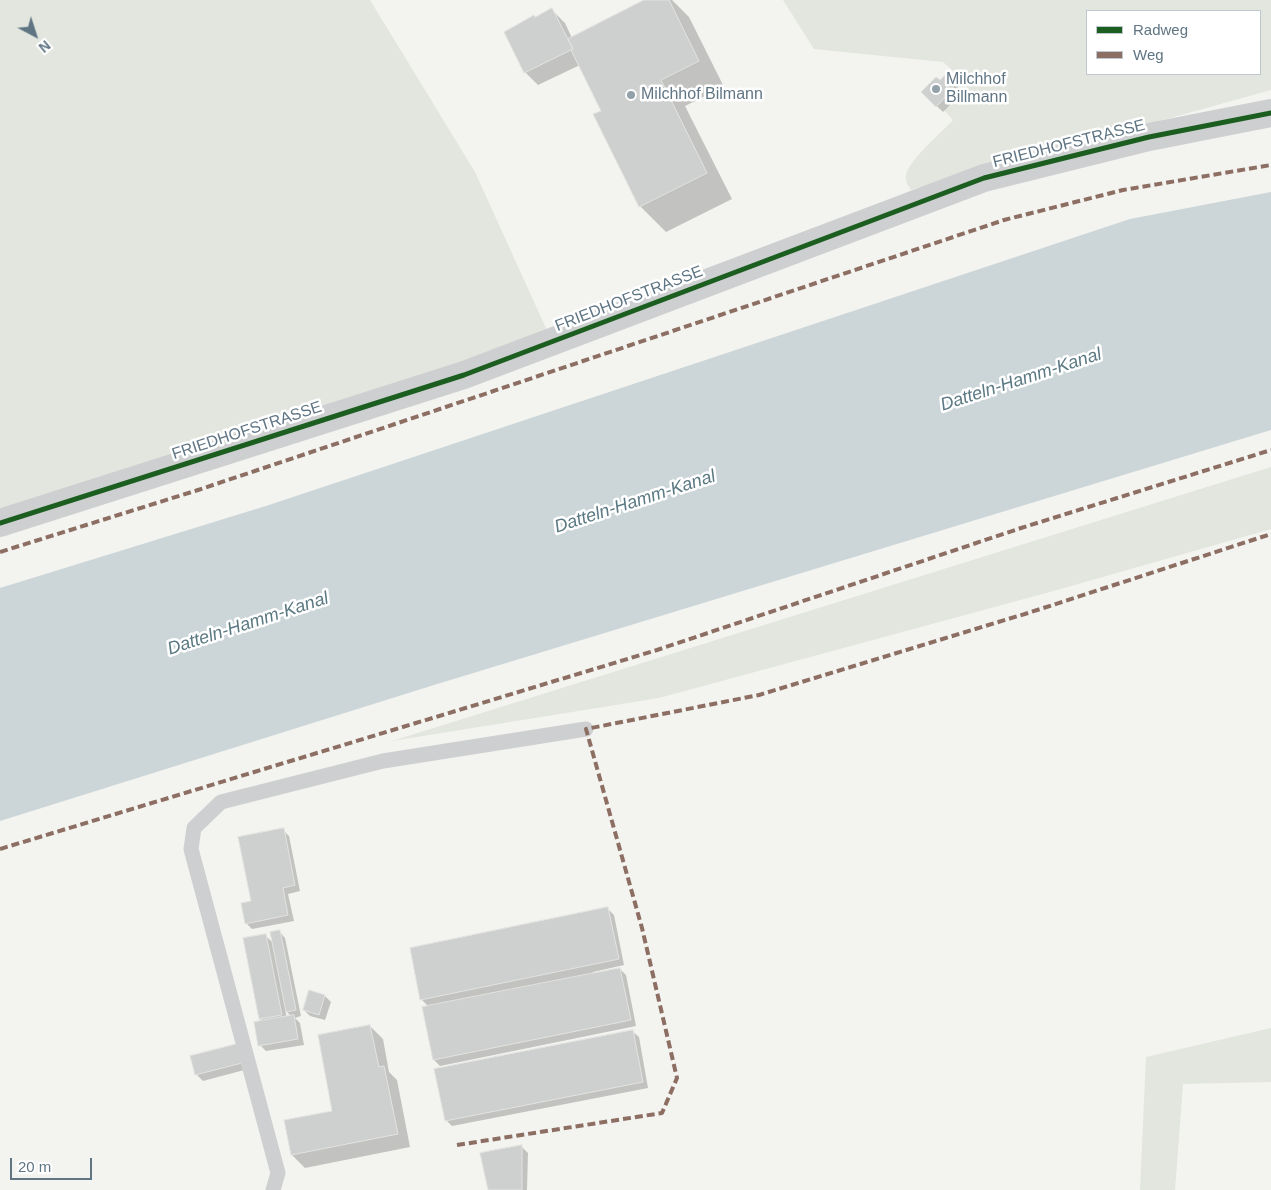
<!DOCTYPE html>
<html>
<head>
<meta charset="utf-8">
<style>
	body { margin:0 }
	#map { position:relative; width:1271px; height:1190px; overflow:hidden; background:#f3f3f0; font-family:Helvetica,sans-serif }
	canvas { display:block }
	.legend { position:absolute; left:1086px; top:10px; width:175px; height:65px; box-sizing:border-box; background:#fff; border:1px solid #bfc8ce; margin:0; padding:6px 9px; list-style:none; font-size:15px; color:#607584 }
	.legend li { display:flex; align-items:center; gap:10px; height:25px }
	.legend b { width:25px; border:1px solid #bfc8ce }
	.north { position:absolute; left:10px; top:10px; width:50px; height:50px; -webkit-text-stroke:4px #fff; paint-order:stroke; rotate:140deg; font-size:14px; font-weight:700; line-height:20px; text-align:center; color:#607584 }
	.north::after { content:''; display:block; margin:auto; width:18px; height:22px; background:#607584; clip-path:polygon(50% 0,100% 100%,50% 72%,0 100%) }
	.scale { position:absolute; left:10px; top:1158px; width:82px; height:22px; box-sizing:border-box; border:2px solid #607584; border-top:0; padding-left:6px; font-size:15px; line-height:18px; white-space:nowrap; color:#607584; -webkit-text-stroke:4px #fff; paint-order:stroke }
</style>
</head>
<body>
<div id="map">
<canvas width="1271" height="1190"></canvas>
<ul class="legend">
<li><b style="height:6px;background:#1b5e20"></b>Radweg</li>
<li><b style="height:6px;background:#8d6e63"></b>Weg</li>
</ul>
<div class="north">N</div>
<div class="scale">20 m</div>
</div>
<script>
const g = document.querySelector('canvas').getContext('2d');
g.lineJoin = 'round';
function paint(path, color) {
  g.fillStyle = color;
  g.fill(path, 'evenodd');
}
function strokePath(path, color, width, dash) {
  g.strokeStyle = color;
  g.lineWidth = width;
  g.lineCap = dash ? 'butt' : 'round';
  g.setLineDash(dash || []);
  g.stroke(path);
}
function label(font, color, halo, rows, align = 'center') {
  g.font = font + ' Helvetica,sans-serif';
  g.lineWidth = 5;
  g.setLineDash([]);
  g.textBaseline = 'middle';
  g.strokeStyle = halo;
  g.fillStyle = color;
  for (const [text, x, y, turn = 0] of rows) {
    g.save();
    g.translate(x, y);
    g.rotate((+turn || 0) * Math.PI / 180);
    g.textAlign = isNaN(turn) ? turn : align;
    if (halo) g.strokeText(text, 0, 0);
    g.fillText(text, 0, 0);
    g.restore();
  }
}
paint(new Path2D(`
	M0 0H370L475 172 550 337 0 510Z
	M783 0H1271V90L911 190C908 185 905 181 906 175 908 161 942 132 953 120L944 110 959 94 955 89 963 79 943 62 814 49ZM1087 11H1260V74H1087Z
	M1271 467V529L1050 592 659 698 392 741Z
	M1271 1028V1082L1183 1084 1175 1190H1140L1146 1057Z`), '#e2e6de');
paint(new Path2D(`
	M1271 192V430L434 685 0 821V588L269 505 1130 219Z`), '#ccd6d8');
paint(new Path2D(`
	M646 0H672L689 17 724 87 685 106 732 199 666 232 640 206 603 111 580 65 538 85 525 72 536 18 552 10 565 23 572 38Z
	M948 74 960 85 952 94 956 98 943 112 922 92 940 82Z
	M283 830 289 836 300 891 288 894 294 921 252 929 246 923 253 902Z
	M607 908 614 915 624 965 593 972V974L620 969 626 975 636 1026 440 1066 434 1060 429 1007 421 999Z
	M279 931 285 938 301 1016 295 1018 300 1023 304 1045 266 1051 260 1045 264 1022 260 1019 265 935 273 943ZM285 1010 292 1017 287 1018Z
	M325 996 331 1002 325 1020 310 1016 304 1010Z
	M370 1026 383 1039 389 1072 397 1080 410 1147 305 1168 292 1155 333 1112Z
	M632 1031 639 1037 648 1088 452 1126 446 1120Z
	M237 1046 248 1069 203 1081 197 1075 192 1057Z
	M522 1147 528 1153 527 1190H489Z`), '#0003');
const building = new Path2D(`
	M644 0H669L699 61 661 80 707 173 639 207 593 114 601 111 571 50 573 49 568 39Z
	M552 8 573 49 524 73 504 32 534 15 535 17Z
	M948 72 955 78 946 87 951 91 936 107 921 92 936 77 940 80Z
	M284 828 295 885 283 888 288 915 245 924 241 903 251 901 238 837Z
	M608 907 619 959 420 1000 410 948Z
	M280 930 296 1010 286 1012 270 932Z
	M266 934 282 1015 259 1019 243 938Z
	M620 968 631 1020 433 1060 422 1007Z
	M309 990 325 995 319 1015 303 1010Z
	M294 1015 298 1039 258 1046 254 1022Z
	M370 1025 379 1067 384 1066 398 1134 291 1155 284 1120 332 1111 318 1035Z
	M633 1030 643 1082 445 1121 434 1069Z
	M237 1044 242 1063 195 1075 190 1056Z
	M522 1145V1190H488L480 1153Z`);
paint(building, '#ced0cf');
strokePath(building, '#e2e2e0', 1);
strokePath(new Path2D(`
	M273 1190 278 1173 191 849 194 828 221 802 383 761 586 729`), '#cecfd0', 15);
strokePath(new Path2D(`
	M0 523 464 375 984 178 1149 137 1271 113`), '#cecfd0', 28);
strokePath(new Path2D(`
	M0 552 198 490 1004 220 1123 190 1271 165
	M0 849 657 650 1021 528 1271 450
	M457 1145 662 1113 677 1078 642 928 586 729 759 695 1028 613 1271 534`), '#8d6e63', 4, [8, 4]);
strokePath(new Path2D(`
	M0 523 464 375 984 178 1149 137 1271 113`), '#1b5e20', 5);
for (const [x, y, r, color] of [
	[936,89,5,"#93a1aa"],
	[631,95,5,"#93a1aa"]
]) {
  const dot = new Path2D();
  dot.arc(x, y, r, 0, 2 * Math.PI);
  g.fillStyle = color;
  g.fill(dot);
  strokePath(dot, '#fff', 2);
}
label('16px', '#607584', '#fff', [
	["Milchhof",946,80],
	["Billmann",946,98],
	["Milchhof Bilmann",641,95]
], 'left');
label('16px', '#607584', '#fff', [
	["FRIEDHOFSTRASSE",1069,144,-14],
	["FRIEDHOFSTRASSE",629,299,-21],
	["FRIEDHOFSTRASSE",247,431,-18]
]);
label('italic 18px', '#5b7982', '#fff', [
	["Datteln-Hamm-Kanal",1021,380,-18],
	["Datteln-Hamm-Kanal",635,502,-18],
	["Datteln-Hamm-Kanal",248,624,-18]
]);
</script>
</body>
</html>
